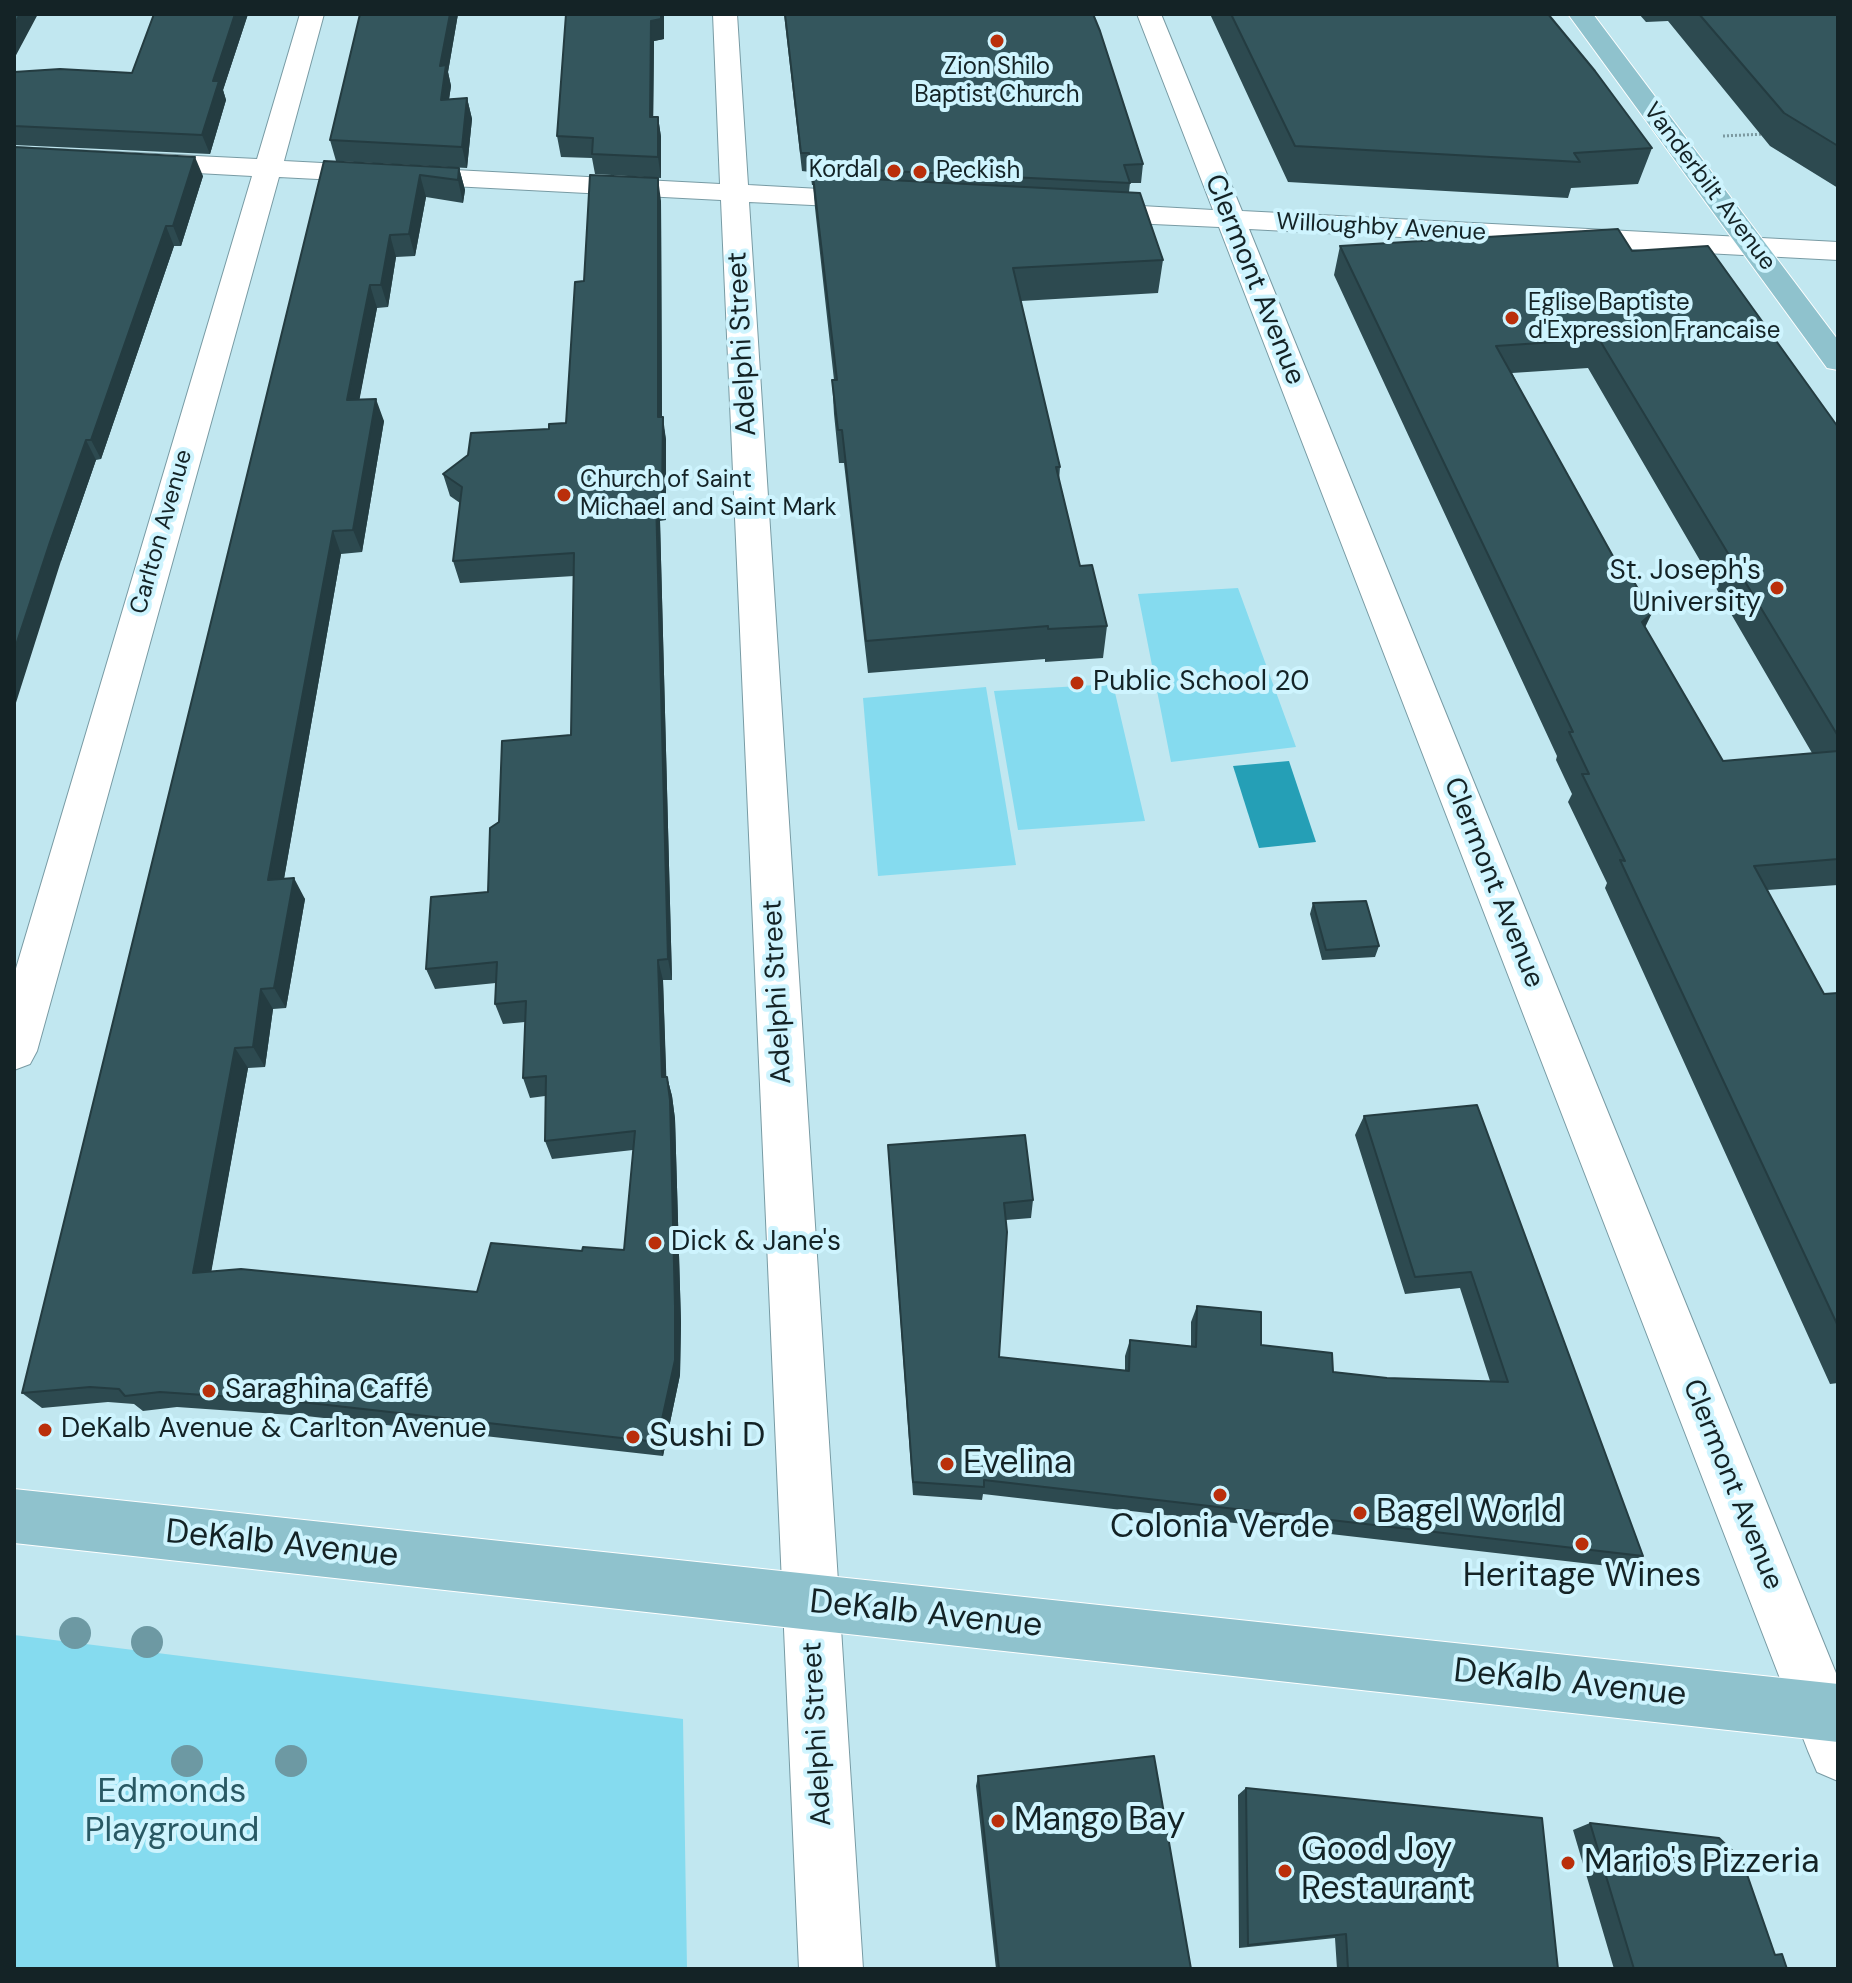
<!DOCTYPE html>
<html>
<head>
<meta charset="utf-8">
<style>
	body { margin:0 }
	#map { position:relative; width:1852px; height:1983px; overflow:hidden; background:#c1e7f0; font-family:"DM Sans",sans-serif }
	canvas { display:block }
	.frame { position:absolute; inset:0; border:16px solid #142326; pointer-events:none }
</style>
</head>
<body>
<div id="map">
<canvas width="1852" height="1983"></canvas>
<div class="frame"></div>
</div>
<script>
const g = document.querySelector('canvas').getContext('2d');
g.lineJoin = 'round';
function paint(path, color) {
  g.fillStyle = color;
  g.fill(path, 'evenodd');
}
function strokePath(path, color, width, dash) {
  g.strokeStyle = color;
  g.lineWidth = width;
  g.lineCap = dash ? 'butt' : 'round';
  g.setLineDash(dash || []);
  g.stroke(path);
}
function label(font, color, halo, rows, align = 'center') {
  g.font = font + ' "DM Sans",sans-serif';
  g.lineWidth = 8;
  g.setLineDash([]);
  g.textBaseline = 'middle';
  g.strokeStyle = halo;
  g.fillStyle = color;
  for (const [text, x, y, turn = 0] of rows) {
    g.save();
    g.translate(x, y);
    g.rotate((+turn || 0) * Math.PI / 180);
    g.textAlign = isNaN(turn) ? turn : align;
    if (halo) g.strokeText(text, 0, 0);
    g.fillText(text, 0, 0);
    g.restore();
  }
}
paint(new Path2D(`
	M1238 588 1296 747 1171 762 1138 594Z
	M1113 684 1145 821 1018 830 994 691Z
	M986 687 1016 865 878 876 863 698Z
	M14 1635 683 1719 687 1969H14Z`), '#85dbef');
paint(new Path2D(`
	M1289 761 1316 842 1259 848 1233 766Z`), '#259fb6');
const minor = new Path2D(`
	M300 14H324L284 161 720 184 713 14H737L748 185 874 192 884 194 888 200 884 206 874 208 749 202 863 1969H799L721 200 279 177 37 1051 30 1064 14 1070V975L252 176 14 163V147L257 159Z
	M1137 14H1161L1242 211 1838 242V260L1249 229 1838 1678V1781L1817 1772 1808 1751 1219 227 1087 221 1077 218 1073 212 1077 206 1087 203 1213 210Z`);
const major = new Path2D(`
	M1568 14H1593L1838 340V370L1827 368Z
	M14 1489 1838 1684V1742L14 1543Z`);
strokePath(minor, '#789ba4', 2);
strokePath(major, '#fff', 2);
strokePath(new Path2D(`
	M1723 136 1765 134`), '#7c99a0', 3, [2, 2]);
paint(minor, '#fff');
paint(major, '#8fc2cd');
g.fillStyle = '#6d99a3';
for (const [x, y] of [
	[75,1633],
	[147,1642],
	[187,1761],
	[291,1761]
]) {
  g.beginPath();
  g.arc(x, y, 16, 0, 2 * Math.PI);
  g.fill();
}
paint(new Path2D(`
	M154 14H248L223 90 226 100 210 154 14 145V72L132 73Z
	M360 14H458L448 72 451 86 449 99 467 98 472 119 467 168 336 161 330 140Z
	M566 14H664V39L654 41 653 117H658L661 137V178L595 174 592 158 561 157 557 136Z
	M784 14H1093L1143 164 1141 183H1130L1129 192 1163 260 1158 293 1021 301 1060 467 1059 481 1080 566 1107 626 1103 658 1045 662V659L868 673 844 463H839L834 414 832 380H834L815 208 813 185H812L810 172 802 171Z
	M1210 14H1548L1652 148 1638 184 1571 188 1568 198 1288 182Z
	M1639 14H1838V188L1770 146 1668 21 1646 22Z
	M14 147 203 176 181 246H174L101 459 96 460 61 561Z
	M324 161 459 168 465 190 463 203 426 197 415 256 396 257 388 307 377 308 359 400 384 421 362 552 341 554 284 879 305 899 286 1008 273 1009 265 1067 248 1068 211 1271 477 1292 582 1251 624 1250 633 1150 552 1159 545 1141V1096L530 1098 523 1078 525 1022 503 1024 495 1004 496 983 435 989 426 969 488 892 499 822 571 735 574 576 460 583 453 561 460 503 450 496 443 474 566 423 584 281 661 201 662 417 666 440V520L660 521 672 980H663L666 1077H667L672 1096 675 1119 681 1323 680 1375 663 1456 306 1416 177 1407 143 1411 134 1404 108 1402 42 1408 22 1393Z
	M1340 246 1632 251 1838 427V885L1767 890 1824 994 1838 993V1383L1830 1384 1605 888 1607 883 1568 802 1572 794 1556 760 1557 756 1334 275ZM1588 368 1812 753 1723 761 1645 628 1512 373Z
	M1313 903 1379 946 1375 957 1322 960 1310 914Z
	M1477 1105 1643 1556 1626 1568 983 1494 982 1500 913 1495 889 1163 1033 1200 1031 1218 1006 1220 999 1357 1125 1371V1356L1130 1340 1191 1346V1322L1197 1306 1261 1345 1333 1372 1387 1378 1490 1381 1460 1288 1405 1294 1355 1135 1364 1116Z
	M978 1776 1191 1969H996L976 1786Z
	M1246 1788 1558 1969H1337L1335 1938 1239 1948 1238 1795Z
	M1590 1823 1775 1954 1787 1969H1614L1573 1830Z`), '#2d4a50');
paint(new Path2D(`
	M20 14H38L14 59V25Z
	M235 14H248L223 90 226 100 210 154 202 135 213 81Z
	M450 14H458L448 72 451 86 446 120 441 100 440 66Z
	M661 14H664V39L654 41 653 138 650 117 651 21Z
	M467 98 472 119 467 168 462 147Z
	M658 117 661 137V178L658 157Z
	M195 157 203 176 181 246 173 226Z
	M459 168 465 190 463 203 458 180Z
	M420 175 426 197 415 256 409 234Z
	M658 178 661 201 662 440 658 417Z
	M166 226 174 246 101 459 91 440Z
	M390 235 396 257 388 307 381 285Z
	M370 285 377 308 355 423 347 400Z
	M376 399 384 421 362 552 353 530Z
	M663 417 666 440V520L662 498Z
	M86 440 96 460 61 561 14 709V651L50 542Z
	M656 498 660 521 672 980 668 959Z
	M333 531 341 554 280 901 268 880Z
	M1652 613 1638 642 1642 622Z
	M294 878 305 899 286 1008 274 988Z
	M658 960 663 980 667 1096 662 1077Z
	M261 989 273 1009 265 1067 253 1047Z
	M235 1048 248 1068 208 1290 193 1273Z
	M667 1077 672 1096 675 1119 681 1323 680 1375 663 1456 657 1442Z`), '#243c41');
const building = new Path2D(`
	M14 14H20L14 25Z
	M154 14H235L213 81H219L202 135 14 126V72L60 69 132 73Z
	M360 14H450L440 66 446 65 441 100 467 98 462 147 330 140Z
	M566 14H661V19L651 21 650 117H658V157L592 154 593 138 557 136Z
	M785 14H1093L1100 31 1143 164 1124 165 1130 183 811 167 809 153H801Z
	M1231 14H1548L1595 71 1652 148 1574 153 1580 162 1295 146Z
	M1699 14H1838V146L1784 113Z
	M14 147 195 157 173 226H166L91 440H86L50 542 14 651Z
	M324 161 459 168 458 180 420 175 409 234 390 235 381 285H370L347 400 376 399 353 530 333 531 268 880 294 878 274 988 261 989 253 1047 235 1048 193 1273 241 1269 477 1292 491 1243 582 1251 583 1247 624 1250 635 1131 545 1141 546 1076 523 1078 526 1001 495 1004 497 962 426 969 431 897 488 892 490 828 499 822 502 741 571 735 574 553 453 561 462 487 443 474 468 455 471 433 549 429V424L566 423 575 282 584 281 590 175 658 178V417H663L662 498H656L668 959 658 960 662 1077H667L670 1100 675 1306V1360L657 1442 292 1401 160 1392 125 1396 119 1389 90 1387 22 1393Z
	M813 176 1140 193 1163 260 1013 268 1060 467H1056L1080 566 1092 565 1107 626 1048 629V626L866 641 842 430H838L832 380H837Z
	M1618 229 1632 251 1708 246 1838 427V736L1599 339 1496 346 1624 576 1630 575 1652 613 1642 622 1723 761 1838 751V859L1754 866 1824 994 1838 993V1326L1620 860 1625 861 1582 774H1589L1569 732H1573L1340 246Z
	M1366 901 1379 946 1326 950 1313 903Z
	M1477 1105 1643 1556 984 1480V1487L913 1482 888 1145 1025 1135 1033 1200 1004 1203 1007 1232 999 1357 1129 1371 1130 1340 1196 1347 1197 1306 1261 1312V1345L1332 1353 1333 1372 1387 1378 1508 1382 1471 1272 1415 1277 1364 1116Z
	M1154 1756 1191 1969H999L978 1776Z
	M1246 1788 1542 1818 1558 1969H1348L1346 1934 1248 1945Z
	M1590 1823 1719 1838 1742 1860 1775 1955 1782 1954 1787 1969H1634Z`);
paint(building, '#34565d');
strokePath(building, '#243c41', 2);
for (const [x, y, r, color] of [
	[997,41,8,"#ba2f0b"],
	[894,171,8,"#ba2f0b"],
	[920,172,8,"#ba2f0b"],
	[1512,318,8,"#ba2f0b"],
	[564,495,8,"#ba2f0b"],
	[1777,588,8,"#ba2f0b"],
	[1077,683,8,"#ba2f0b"],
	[655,1243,8,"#ba2f0b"],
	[209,1391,8,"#ba2f0b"],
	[45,1430,8,"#ba2f0b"],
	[633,1437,8,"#ba2f0b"],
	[947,1464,8,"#ba2f0b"],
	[1220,1495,8,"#ba2f0b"],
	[1360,1513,8,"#ba2f0b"],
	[1582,1544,8,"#ba2f0b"],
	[998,1821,8,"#ba2f0b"],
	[1568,1863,8,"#ba2f0b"],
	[1285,1871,8,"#ba2f0b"]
]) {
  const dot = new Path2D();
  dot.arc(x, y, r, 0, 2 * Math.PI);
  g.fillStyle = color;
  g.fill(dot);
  strokePath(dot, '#cef4fe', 3);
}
label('24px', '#142326', '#cef4fe', [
	["Zion Shilo",997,68,"center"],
	["Baptist Church",997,96,"center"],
	["Kordal",878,171,"right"],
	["Peckish",936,172],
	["Eglise Baptiste",1528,304],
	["d'Expression Francaise",1528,332],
	["Church of Saint",580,481],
	["Michael and Saint Mark",580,509]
], 'left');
label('24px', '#142326', '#cef4fe', [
	["Vanderbilt Avenue",1709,187,53],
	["Willoughby Avenue",1381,228,3],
	["Carlton Avenue",162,532,-74]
]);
label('28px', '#142326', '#cef4fe', [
	["Clermont Avenue",1254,280,68],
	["Adelphi Street",743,344,-93],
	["Clermont Avenue",1493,883,68],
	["Adelphi Street",778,992,-93],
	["Clermont Avenue",1732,1485,68],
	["Adelphi Street",818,1734,-93]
]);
label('28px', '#142326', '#cef4fe', [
	["St. Joseph's",1761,572,"right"],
	["University",1761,604,"right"],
	["Public School 20",1093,683],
	["Dick & Jane's",671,1243],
	["Saraghina Caffé",225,1391],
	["DeKalb Avenue & Carlton Avenue",61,1430]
], 'left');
label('34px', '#142326', '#cef4fe', [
	["Sushi D",649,1437],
	["Evelina",963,1464],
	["Bagel World",1376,1513],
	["Colonia Verde",1220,1528,"center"],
	["Heritage Wines",1582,1577,"center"],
	["Mango Bay",1014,1821],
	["Good Joy",1301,1851],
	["Restaurant",1301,1890],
	["Mario's Pizzeria",1584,1863]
], 'left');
label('34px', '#142326', '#cef4fe', [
	["DeKalb Avenue",282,1545,6],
	["DeKalb Avenue",926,1615,6],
	["DeKalb Avenue",1570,1684,6]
]);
label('34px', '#295964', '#cef4fe', [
	["Edmonds",172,1793],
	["Playground",172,1832]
]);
</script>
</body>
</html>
